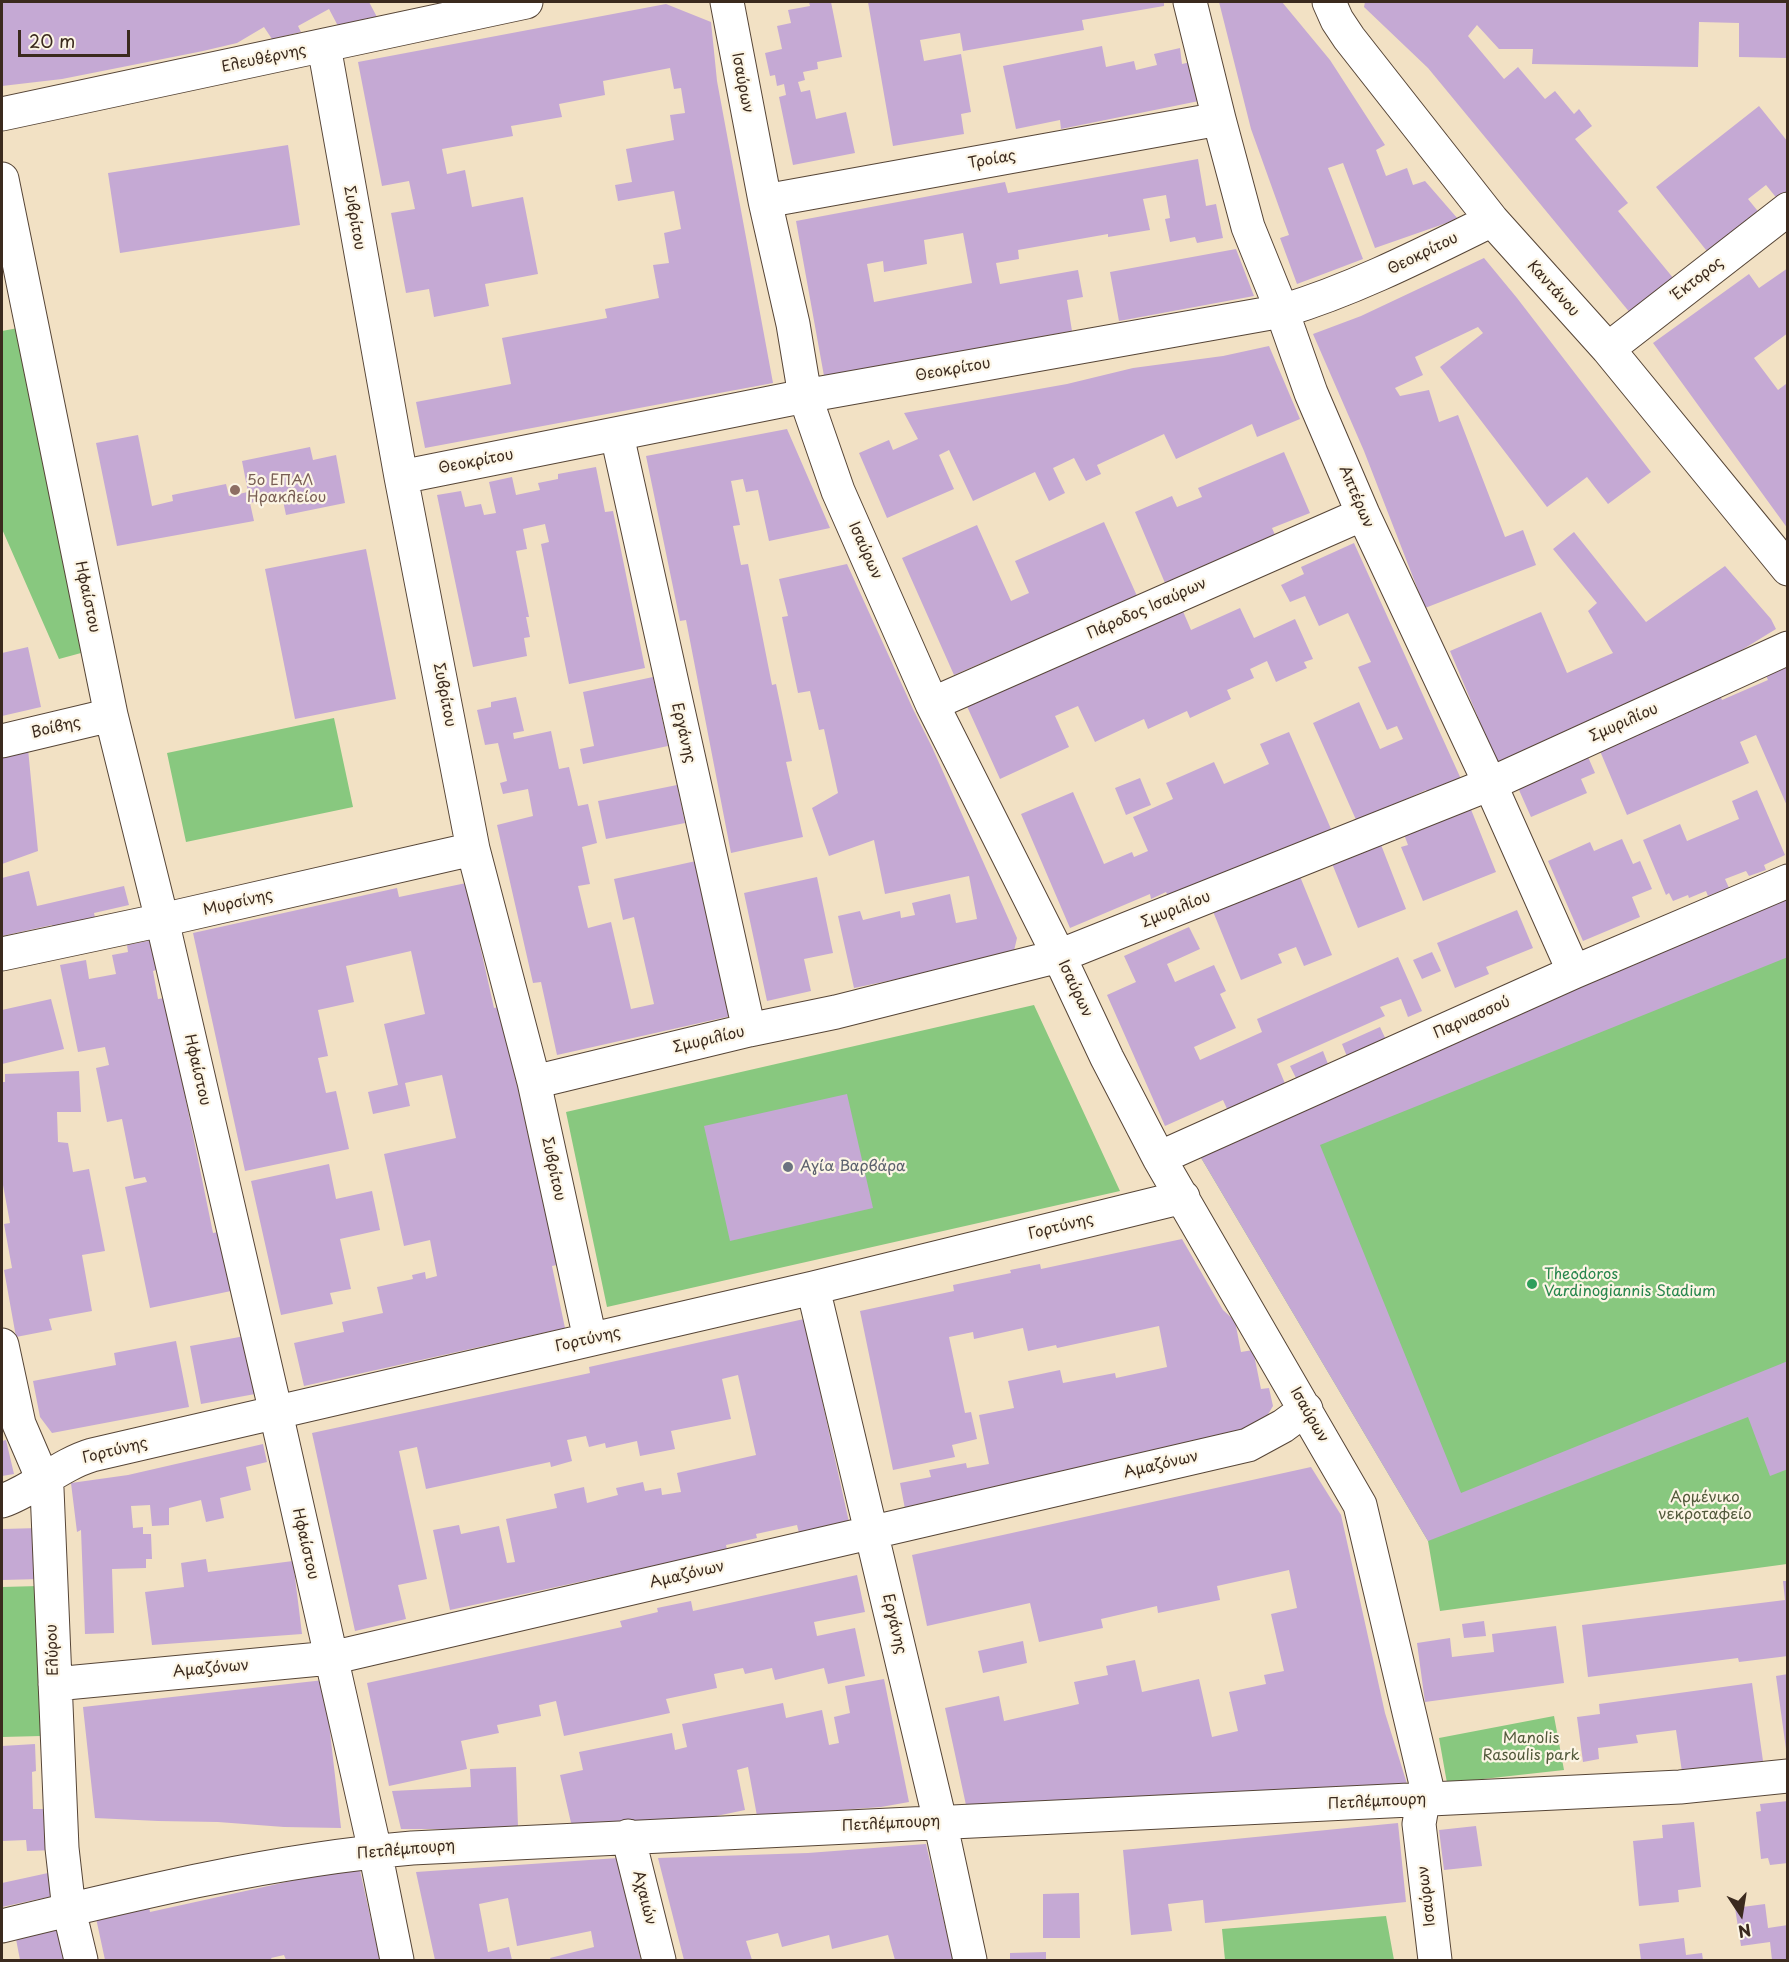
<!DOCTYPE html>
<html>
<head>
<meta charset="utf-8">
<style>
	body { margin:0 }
	#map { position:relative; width:1789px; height:1962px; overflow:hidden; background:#f2e1c4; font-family:"Playpen Sans",sans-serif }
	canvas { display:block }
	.frame { position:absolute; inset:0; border:3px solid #3b2a1e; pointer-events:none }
	.north { position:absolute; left:1711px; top:1884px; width:60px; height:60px; -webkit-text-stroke:4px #fcf5e5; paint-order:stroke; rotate:168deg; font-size:16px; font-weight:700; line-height:24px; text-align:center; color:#3b2a1e }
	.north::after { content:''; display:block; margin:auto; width:21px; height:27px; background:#3b2a1e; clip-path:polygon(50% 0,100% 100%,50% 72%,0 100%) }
	.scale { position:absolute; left:18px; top:30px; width:112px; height:27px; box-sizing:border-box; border:3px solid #3b2a1e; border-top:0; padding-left:8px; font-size:18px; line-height:21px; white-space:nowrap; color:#3b2a1e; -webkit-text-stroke:4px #fcf5e5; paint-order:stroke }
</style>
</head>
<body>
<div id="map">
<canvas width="1789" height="1962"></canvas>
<div class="frame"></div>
<div class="north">N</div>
<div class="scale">20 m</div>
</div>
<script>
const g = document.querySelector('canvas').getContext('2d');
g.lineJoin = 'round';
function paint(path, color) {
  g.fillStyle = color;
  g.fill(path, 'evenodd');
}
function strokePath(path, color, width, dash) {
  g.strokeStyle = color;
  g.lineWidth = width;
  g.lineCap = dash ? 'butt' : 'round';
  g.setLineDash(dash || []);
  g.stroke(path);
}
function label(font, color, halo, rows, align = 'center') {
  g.font = font + ' "Playpen Sans",sans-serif';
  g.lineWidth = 4.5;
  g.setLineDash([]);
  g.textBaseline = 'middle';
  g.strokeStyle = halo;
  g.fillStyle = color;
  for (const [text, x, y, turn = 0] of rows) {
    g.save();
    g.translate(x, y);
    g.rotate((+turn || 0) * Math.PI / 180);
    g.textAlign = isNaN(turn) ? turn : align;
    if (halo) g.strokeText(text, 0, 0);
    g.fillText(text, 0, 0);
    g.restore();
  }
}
paint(new Path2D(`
	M18 328 81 653 59 659 2 529V331Z
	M334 718 353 807 186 842 167 753Z
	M1787 898V1564L1440 1611 1428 1541 1197 1151Z
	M1034 1005 1120 1191 607 1307 566 1112Z
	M39 1586 41 1736 2 1737V1587Z
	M1554 1716 1564 1770 1447 1783 1439 1738Z
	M1386 1916 1394 1960H1225L1222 1929Z`), '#88c87f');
paint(new Path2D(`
	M2 2H369L377 17 338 26 329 9 298 26 301 32 272 39 264 27 237 43 203 51 62 79 2 86Z
	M809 2H831L842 57 817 62 818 69 803 72 805 80 798 82 801 92 810 90 816 119 846 112 855 153 793 165 779 97 786 95 784 84 777 86 775 75 770 76 765 53 782 49 777 26 791 23 788 10 810 6Z
	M868 2H1164V6L1082 20 1084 30 963 51 960 33 920 40 924 61 961 54 971 112 961 114 964 134 893 146Z
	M1219 2H1282L1330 60 1385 145 1376 150 1386 176 1407 168 1413 185 1425 181 1458 219 1375 248 1343 163 1328 168 1363 259 1297 284 1280 238 1289 235 1251 129Z
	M1365 2H1788L1787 58 1739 57V23L1699 22 1698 67 1532 64 1533 49H1499L1477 25 1468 36 1504 79 1518 67 1545 99 1555 91 1574 114 1579 109 1592 126 1575 139 1628 203 1618 211 1674 279 1631 314 1428 68 1364 7Z
	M666 4 711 22 717 81 773 383 425 448 416 402 511 384 502 338 607 318 605 309 659 298 653 265 669 263 664 233 681 229 674 191 618 201 615 185 632 182 626 149 674 140 670 115 685 113 681 88 674 89 670 68 603 81 605 95 559 104 562 117 511 126 513 136 442 149 447 174 465 170 472 207 523 197 538 274 485 284 489 306 434 317 429 289 406 293 391 213 415 209 409 181 382 186 358 62Z
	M1102 46 1106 67 1134 61 1136 70 1157 65 1154 54 1180 48 1182 64 1191 62 1199 101 1061 129 1060 120 1016 129 1003 66Z
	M1759 106 1788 142V195L1779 201 1766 185 1748 199 1761 215 1710 255 1656 187Z
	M288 145 300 225 120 253 108 173Z
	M1198 159 1206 206 1216 204 1223 238 1197 243 1195 237 1170 242 1165 219 1170 218 1166 195 1143 199 1150 230 1108 237V234L1018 250 1019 259 996 263 1000 284 1078 270 1083 297 1067 300 1072 331 824 376 796 221 1005 182 1008 193ZM963 233 972 283 874 302 867 264 883 261 884 272 927 264 924 240Z
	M1236 249 1254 296 1119 321 1110 272Z
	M1484 258 1517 298 1651 472 1608 504 1587 477 1547 507 1440 367 1483 333 1478 327 1415 357 1423 375 1395 388 1400 396 1429 390 1439 422 1458 415 1505 537 1523 530 1536 565 1425 608 1364 451 1313 334 1361 316Z
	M1788 268V333L1754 358 1778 390 1786 384 1788 385V529L1653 343 1749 274 1759 288Z
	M1269 346 1300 419 1257 437 1252 424 1176 459 1164 434 1097 465 1101 474 1086 481 1074 458 1053 468 1065 493 1049 501 1035 472 973 501 949 450 939 455 954 489 887 518 859 453 889 440 893 450 918 439 904 413 1067 384 1133 368 1223 356Z
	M787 429 830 528 769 541 758 490 746 492 743 479 731 481 740 525 733 526 741 565 748 564 772 685 776 684 792 761 786 762 803 837 731 853 686 620 680 621 646 456Z
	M138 435 152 506 173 501 172 495 226 484 229 496 248 492 242 461 310 447 313 460 336 455 345 503 286 515 282 496 250 503 254 521 117 546 96 443Z
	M1284 452 1310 513 1272 528 1276 537 1165 583 1135 512 1172 496 1177 507 1202 497 1198 488Z
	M596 467 605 512 613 511 645 668 569 684 541 544 549 542 545 524 523 529 527 549 516 551 529 617H526L530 637 524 638 527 656 473 667 437 495 461 491 465 507 481 504 484 515 496 513 489 482 512 477 516 495 540 490 538 483 558 479V474Z
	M1104 522 1137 596 1040 638 1043 644 1017 655 1014 649 954 675 902 558 977 525 1011 601 1029 593 1015 561Z
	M1574 532 1646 622 1725 566 1771 619 1776 629 1691 681 1498 765 1450 651 1541 612 1567 673 1613 653 1588 611 1597 603 1553 549Z
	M1354 543 1461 779 1428 795 1426 790 1357 822 1313 723 1359 702 1380 749 1403 739 1397 726 1387 730 1358 667 1371 662 1348 613 1319 626 1305 596 1290 602 1281 585 1304 574 1301 567Z
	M366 549 396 699 295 719 265 569Z
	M847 564 913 709 932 747 1017 938 1013 955 854 988 838 916 860 911 863 920 900 911 901 918 915 915 912 903 950 894 956 923 977 919 969 876 885 894 874 840 829 856 812 808 838 793 824 729 819 730 810 691 798 693 782 617 788 616 779 579Z
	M1240 608 1254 638 1295 619 1313 659 1304 662 1307 668 1276 682 1267 661 1250 669 1254 678 1227 690 1231 699 1190 718 1187 711 1148 729 1144 719 1095 742 1078 706 1055 716 1069 747 1000 779 965 702 1182 609 1191 630Z
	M28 647 41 707 2 716V653Z
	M1788 663V808L1756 735 1740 742 1749 763 1627 815 1597 744 1719 693 1722 700 1768 680 1765 673Z
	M653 677 668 746 583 764 580 749 594 746 583 692Z
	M516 697 524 731 513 733 514 739 551 731 559 769 569 767 578 806 588 804 597 843 582 847 590 884 578 886 588 928 611 922 631 1009 654 1004 634 917 623 920 614 879 696 861 731 1016 557 1055 541 982 533 983 497 825 533 816 528 789 503 794 500 783 507 781 498 743 485 745 477 710 491 707V702Z
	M1289 732 1331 829 1169 898 1166 892 1151 899 1150 894 1070 928 1021 814 1073 792 1104 864 1132 852 1134 857 1148 851 1133 817 1173 799 1166 783 1214 762 1224 784 1269 764 1260 744Z
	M28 749 38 851 2 864V755Z
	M1585 750 1595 773 1581 779 1587 793 1531 817 1515 781Z
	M1140 778 1151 805 1126 815 1115 788Z
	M677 785 685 823 606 839 598 801Z
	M1757 790 1785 855 1764 865 1766 870 1749 876 1746 871 1725 879 1729 888 1708 896 1706 891 1689 898 1688 895 1673 901 1669 893 1666 895 1643 840 1680 824 1687 841 1739 819 1732 801Z
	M1468 802 1496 872 1423 901 1401 847 1408 845 1402 829Z
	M1378 837 1406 909 1358 928 1329 856Z
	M1622 839 1633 864 1640 861 1652 889 1632 897 1640 917 1583 941 1548 861 1590 842 1594 851Z
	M29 871 37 906 124 886 129 905 94 913 96 922 54 931 52 925 2 936V878Z
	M1299 874 1332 955 1304 966 1296 947 1278 954 1282 963 1241 980 1212 909Z
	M817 877 833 953 804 959 811 991 767 1001 744 893Z
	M471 882 484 940 479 941 494 1008 504 1006 506 1035 557 1265 552 1266 565 1328 304 1386 294 1343 344 1332 342 1322 383 1313 377 1287 413 1279 412 1275 425 1272 426 1279 437 1276 430 1240 404 1246 384 1154 456 1138 442 1075 405 1083 410 1106 373 1114 368 1092 398 1085 384 1024 425 1014 411 951 346 966 354 1002 318 1010 328 1056 318 1058 326 1093 336 1091 349 1149 245 1171 193 933 397 888 399 897Z
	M1788 898V957L1320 1145 1461 1493 1788 1361V1469L1770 1476 1748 1417 1428 1541 1197 1151Z
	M1517 910 1533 948 1486 967 1489 974 1455 988 1437 943Z
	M1189 927 1200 949 1167 964 1175 982 1214 965 1226 991 1220 994 1236 1028 1194 1047 1200 1060 1262 1032 1257 1019 1398 957 1422 1011 1408 1017 1401 999 1380 1007 1385 1016 1277 1064 1286 1086 1228 1111 1223 1100 1165 1126 1107 995 1136 982 1124 956Z
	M153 940 159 969 153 971 158 999 165 998 213 1233 219 1232 231 1291 150 1308 125 1187 147 1182 145 1177 134 1179 122 1119 107 1122 96 1068 109 1065 105 1047 78 1052 60 965 86 960 89 979 116 974 112 955 128 952 127 945Z
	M1432 952 1441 971 1422 979 1413 960Z
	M51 999 64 1049 2 1064V1018H3L2 1010Z
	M1380 1027 1387 1042 1348 1059 1342 1044Z
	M1323 1051 1328 1064 1296 1078 1290 1066Z
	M79 1071 81 1112H57L58 1142 68 1143 73 1172 89 1169 105 1251 82 1255 92 1311 49 1319 52 1330 16 1337 4 1270 12 1268 4 1224 10 1223 3 1185H2V1082H5V1074Z
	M847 1094 873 1208 730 1241 704 1126Z
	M329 1164 336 1199 372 1191 380 1230 340 1239 351 1289 330 1293 333 1304 281 1315 251 1181Z
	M1182 1239 1223 1310 1235 1321 1241 1352 1253 1350 1261 1389 1269 1388 1273 1406 1255 1436 906 1514 900 1483 931 1477 929 1470 966 1463 967 1468 989 1464 979 1415 1014 1408 1008 1381 1060 1370 1063 1383 1115 1373 1116 1378 1167 1367 1159 1326 1057 1348 1056 1345 1028 1351 1023 1328 974 1339 973 1332 949 1337 965 1413 971 1412 977 1439 952 1445 955 1457 893 1470 860 1311 954 1291 953 1285 1011 1273 1010 1270 1040 1264 1041 1269Z
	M804 1319 849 1522 799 1533 797 1525 756 1534 757 1538 726 1545 727 1550 450 1610 433 1530 459 1525 461 1534 499 1526 507 1563 515 1562 506 1519 557 1508 554 1494 584 1487 587 1503 618 1495 616 1488 643 1482 645 1491 661 1488 662 1495 681 1492 677 1473 756 1455 738 1375 722 1379 731 1419 671 1431 675 1449 640 1456 637 1441 606 1448 605 1443 589 1447 586 1436 567 1440 572 1461 551 1467 550 1462 426 1489 417 1447 399 1451 427 1579 398 1585 406 1619 355 1631 312 1433 590 1373 589 1367Z
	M245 1336 255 1394 201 1404 190 1346Z
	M176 1341 189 1407 52 1433 40 1417 33 1381 116 1365 114 1353Z
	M6 1440 14 1474 2 1476V1441Z
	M263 1444 267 1462 246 1467 251 1490 220 1498 224 1518 206 1522 201 1500 169 1508V1525L152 1526 150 1505 131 1506 133 1528 143 1527V1534H151L152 1559H146V1568L112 1569 114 1633 85 1634 81 1530 77 1532 71 1483 128 1475Z
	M1311 1467 1341 1515 1385 1713 1408 1787 1038 1804 966 1805 945 1708 999 1696 1004 1721 1079 1704 1074 1682 1108 1675 1106 1666 1135 1660 1142 1692 1199 1679 1212 1737 1238 1731 1229 1692 1266 1684 1264 1675 1284 1671 1271 1614 1297 1608 1289 1570 1217 1586 1220 1600 1158 1613 1157 1606 1101 1619 1103 1628 1039 1642 1030 1603 927 1626 912 1555Z
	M39 1528 41 1579 2 1580V1529Z
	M206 1559 208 1572 293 1561 302 1634 152 1645 145 1592 184 1587 181 1563Z
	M857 1575 865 1612 814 1622 817 1636 855 1628 865 1676 828 1684 824 1668 775 1680 772 1668 745 1674 743 1668 714 1674 717 1688 666 1699 670 1713 564 1736 556 1701 539 1705 541 1716 497 1725 499 1733 461 1741 467 1769 389 1786 367 1683 622 1627 620 1621 658 1612 657 1608 691 1601 693 1611Z
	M1783 1581H1788V1656L1739 1662 1738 1658 1588 1677 1582 1625 1785 1600Z
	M1484 1621 1486 1636 1464 1638 1462 1624Z
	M1556 1626 1564 1683 1425 1702 1417 1643 1450 1638 1452 1657 1494 1652 1492 1634Z
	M1023 1641 1027 1663 983 1673 978 1651Z
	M1788 1674V1749H1786L1776 1676Z
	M884 1679 909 1802 881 1807 757 1816 748 1767 737 1770 745 1810 702 1819 594 1822 572 1827 560 1775 583 1770 579 1752 672 1733 675 1750 687 1747 682 1724 783 1703 786 1718 822 1710 829 1745 839 1743 834 1717 850 1713 845 1686Z
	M324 1680 341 1828 284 1827 218 1822 158 1821 95 1818 83 1707Z
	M1752 1683 1763 1761 1682 1772 1676 1730 1636 1735 1638 1743 1598 1748 1599 1759 1583 1762 1577 1717 1600 1714 1599 1704Z
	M35 1744 36 1771 32 1772 33 1809H53L55 1850 27 1851 26 1840 2 1841V1746Z
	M516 1767 518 1827 473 1829H401L392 1791 471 1787 470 1769Z
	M1788 1801V1863L1770 1865 1768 1858 1761 1859 1756 1812 1761 1811 1760 1804Z
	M1694 1822 1701 1887 1678 1890 1679 1902 1639 1906 1633 1841 1663 1838 1662 1825Z
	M1398 1823 1406 1902 1205 1923 1203 1900 1168 1904 1172 1931 1131 1935 1123 1850Z
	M1476 1826 1482 1866 1444 1870 1439 1830Z
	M926 1844 953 1960H895L888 1935 832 1949 829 1935 782 1947 778 1933 746 1941 752 1960H684L658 1858 808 1853Z
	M618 1858 641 1960H551L550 1958 594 1947 591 1931 517 1946 508 1898 479 1904 488 1952 509 1947 512 1960H435L416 1872Z
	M359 1866 380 1960H286L284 1955 271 1958 272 1960H105L96 1918 149 1907 150 1912Z
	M48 1873 53 1896 2 1907V1883Z
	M1079 1893 1080 1938H1043V1894Z
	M1765 1904 1768 1928 1788 1925V1960H1772L1770 1942 1741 1946 1735 1908Z
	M58 1930 65 1960H20L16 1939Z
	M1684 1938 1686 1955 1702 1953 1703 1960H1641L1639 1944Z
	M1046 1952V1960H1010V1953Z`), '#c5a9d4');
const street = new Path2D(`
	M727 2 765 201 793 324 805 396 838 491 932 704 1059 956 1107 1058 1159 1158 1360 1505 1426 1784 1419 1824 1435 1960
	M1190 2 1219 119 1248 227 1282 311 1311 393 1363 514 1490 784 1574 972
	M1329 2 1337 20 1349 38 1492 220 1608 349 1788 569
	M324 46 401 477 473 849 534 1082 590 1339
	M2 114 526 2
	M2 179 111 715 162 920 276 1413 375 1851 397 1960
	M765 201 1219 119
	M1608 349 1788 209
	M617 435 749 1030
	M401 477 805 396 1282 311C1355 289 1423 254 1492 220
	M932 704 1363 514
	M2 741 111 715
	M2 954 162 920 473 849
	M534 1082 749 1030 836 1012 1059 956 1490 784 1788 648
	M1159 1158 1574 972 1788 881
	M813 1288 940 1821 970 1960
	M2 1345 19 1424 47 1489 62 1848 69 1910 81 1960
	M2 1501C34 1490 59 1465 92 1455L813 1288 1183 1197
	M55 1684 331 1658 1248 1445 1283 1426 1306 1409
	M628 1836 659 1960
	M2 1926C137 1893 273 1860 412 1848L1680 1787 1788 1776`);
strokePath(street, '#564537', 35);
strokePath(street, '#fff', 33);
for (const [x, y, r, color] of [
	[235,490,6,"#8d6e63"],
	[788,1167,6,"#6b7280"],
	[1532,1284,6,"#2e9e5b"]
]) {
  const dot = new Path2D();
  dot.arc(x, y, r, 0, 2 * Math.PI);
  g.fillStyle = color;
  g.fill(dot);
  strokePath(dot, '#fcf5e5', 2);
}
label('15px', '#3b2a1e', '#fcf5e5', [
	["Ελευθέρνης",264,59,-12],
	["Ισαύρων",742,83,79],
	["Τροίας",992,160,-10],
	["Συβρίτου",354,218,80],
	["Θεοκρίτου",1423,254,-26],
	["Έκτορος",1698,279,-38],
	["Καντάνου",1553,289,48],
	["Θεοκρίτου",953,370,-10],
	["Θεοκρίτου",476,462,-11],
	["Απτέρων",1356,497,67],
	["Ισαύρων",865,551,66],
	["Ηφαίστου",87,597,78],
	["Πάροδος Ισαύρων",1147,609,-24],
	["Συβρίτου",444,695,79],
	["Σμυριλίου",1624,723,-24],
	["Βοίβης",56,728,-13],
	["Εργάνης",683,733,77],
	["Μυρσίνης",238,903,-13],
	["Σμυριλίου",1176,910,-22],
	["Ισαύρων",1075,989,65],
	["Παρνασσού",1472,1018,-24],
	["Σμυριλίου",709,1040,-13],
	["Ηφαίστου",197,1070,77],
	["Συβρίτου",553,1169,78],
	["Γορτύνης",1061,1227,-14],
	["Γορτύνης",588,1340,-13],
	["Ισαύρων",1309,1415,60],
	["Γορτύνης",115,1451,-14],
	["Αμαζόνων",1161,1465,-13],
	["Ηφαίστου",305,1544,77],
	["Αμαζόνων",687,1575,-13],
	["Εργάνης",894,1624,77],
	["Ελύρου",53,1650,-92],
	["Αμαζόνων",211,1669,-5],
	["Πετλέμπουρη",1377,1802,-3],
	["Πετλέμπουρη",891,1824,-3],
	["Πετλέμπουρη",406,1850,-5],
	["Ισαύρων",1427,1896,-97],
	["Αχαιών",644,1898,76]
]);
label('15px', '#785e54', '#fcf5e5', [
	["5ο ΕΠΑΛ",247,481],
	["Ηρακλείου",247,498]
], 'left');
label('15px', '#5b616d', '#fcf5e5', [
	["Αγία Βαρβάρα",800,1167]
], 'left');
label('15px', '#27864d', '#fcf5e5', [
	["Theodoros",1544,1275],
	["Vardinogiannis Stadium",1544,1292]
], 'left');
label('15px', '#52593b', '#fcf5e5', [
	["Αρμένικο",1705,1498],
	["νεκροταφείο",1705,1515],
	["Manolis",1531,1739],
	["Rasoulis park",1531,1756]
]);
</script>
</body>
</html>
